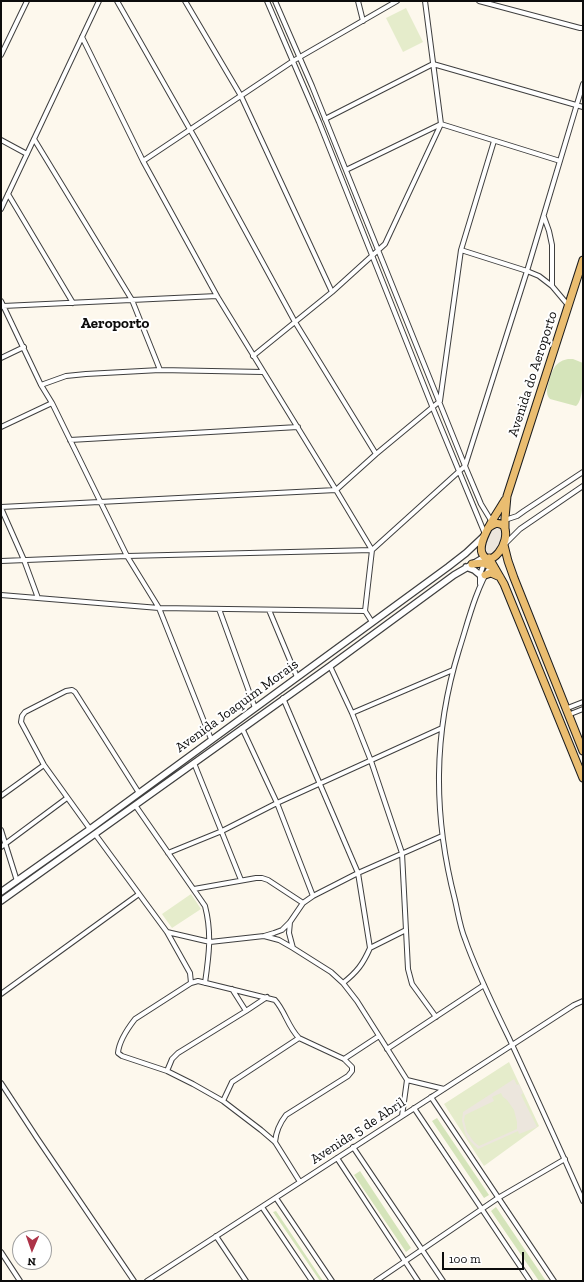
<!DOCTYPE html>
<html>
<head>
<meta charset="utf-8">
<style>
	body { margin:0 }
	#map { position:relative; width:584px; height:1282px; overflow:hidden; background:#fdf8ed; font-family:"Zilla Slab",serif }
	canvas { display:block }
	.frame { position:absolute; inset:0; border:2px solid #0c0c0c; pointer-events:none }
	.north { position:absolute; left:12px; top:1230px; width:40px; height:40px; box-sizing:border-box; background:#fff; border:1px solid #9e9e9e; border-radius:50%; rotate:182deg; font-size:11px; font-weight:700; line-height:16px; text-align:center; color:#0c0c0c }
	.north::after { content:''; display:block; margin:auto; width:14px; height:18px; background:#ad3348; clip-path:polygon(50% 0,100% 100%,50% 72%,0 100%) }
	.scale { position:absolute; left:442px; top:1252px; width:82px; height:18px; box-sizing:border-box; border:2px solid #0c0c0c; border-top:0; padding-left:5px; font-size:12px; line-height:14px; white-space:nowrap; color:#0c0c0c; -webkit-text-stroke:3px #fff; paint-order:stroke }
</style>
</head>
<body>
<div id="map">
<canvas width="584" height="1282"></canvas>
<div class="frame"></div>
<div class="north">N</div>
<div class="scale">100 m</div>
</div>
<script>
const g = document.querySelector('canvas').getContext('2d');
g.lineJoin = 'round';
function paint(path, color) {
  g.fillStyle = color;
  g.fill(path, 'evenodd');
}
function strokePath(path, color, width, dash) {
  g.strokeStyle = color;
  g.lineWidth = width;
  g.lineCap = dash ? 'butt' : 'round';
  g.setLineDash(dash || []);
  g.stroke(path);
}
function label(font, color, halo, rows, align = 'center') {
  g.font = font + ' "Zilla Slab",serif';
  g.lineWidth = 4;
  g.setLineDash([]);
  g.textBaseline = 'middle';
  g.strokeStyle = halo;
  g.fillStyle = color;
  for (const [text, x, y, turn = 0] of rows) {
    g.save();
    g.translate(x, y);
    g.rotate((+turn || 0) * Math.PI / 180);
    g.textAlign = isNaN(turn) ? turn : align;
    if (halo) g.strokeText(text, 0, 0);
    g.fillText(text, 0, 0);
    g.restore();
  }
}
paint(new Path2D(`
	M568 359H573L583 363C583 374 584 400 576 406L550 399C547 396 547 393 547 389 551 375 552 362 568 359Z
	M437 1118 489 1195 484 1198 432 1121Z
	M360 1171 411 1248 406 1252 354 1175Z
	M496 1207 546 1281H539L491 1211Z
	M276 1211 323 1281H320L273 1212Z`), '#d5e4ba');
paint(new Path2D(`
	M406 8 423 42 403 52 386 18Z
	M191 894 201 909 172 928 162 914Z
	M509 1062 539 1126 484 1166 444 1104Z`), '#e5eccb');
paint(new Path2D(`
	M497 527H500L502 531V541L498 550 491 555H488L486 553 484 549 485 541 491 529Z
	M514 1079 517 1085 519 1084 523 1093 521 1095 537 1127 519 1134 518 1131 478 1149 468 1139 465 1133 462 1121 463 1112ZM501 1093 503 1097 507 1100 514 1110 517 1122V1129L479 1146 474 1142 467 1132 464 1120 465 1115 494 1101 492 1097Z`), '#ece6dd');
const minor = new Path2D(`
	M117 1 196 140 295 322 376 454
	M185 1 241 96 332 292
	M267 1 319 122 432 406 485 534
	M275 1 312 86 465 466 481 504 492 522
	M358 1 363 21
	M479 1 580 28H583
	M82 37 143 161 217 296 336 490 372 550 365 611 372 622
	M1 55 27 1
	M325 119 433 64 583 107
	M34 139 132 300 160 370
	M1 140 27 154
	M143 161 293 61 397 1
	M346 170 441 124 560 161
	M8 194 73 303
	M1 209 99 1
	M544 217 549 231 552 245V286
	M461 250 494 141
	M1 301 41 385 52 403 127 556 159 608 211 739
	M1 307 3 306 217 296
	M253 356 332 292 385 244 441 124 425 1
	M1 358 24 347
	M41 385 66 376 86 374 160 370 263 372
	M1 427 52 403
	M70 440 298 427
	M1 507 336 490 376 454 440 401 461 250 527 271 539 276 552 286 568 305
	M1 508 24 560 38 598
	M505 520 517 516 524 511 583 472
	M505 544 520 529 583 486
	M1 561 127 556 372 550 465 466 527 271 583 84
	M491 565C475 591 468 622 459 650 433 734 433 815 455 900 458 913 460 927 465 939 477 973 493 1005 509 1038 534 1092 559 1146 583 1201
	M480 584V575L484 563
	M1 595 159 608 365 611
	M219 609 255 708
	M269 610 297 677
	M330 666 352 713 371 761 402 853 408 969 412 984 436 1017
	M283 698 358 873 370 948
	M565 709 583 702
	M352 713 453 670
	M568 715 583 709
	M242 728 277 803 313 896
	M194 763 241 880
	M1 796 44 765
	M135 805 205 906C212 933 209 955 205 983
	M90 829 44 765 21 722 22 716 25 712 66 691 72 690 75 692 139 793
	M1 830 17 881
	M95 834 167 932 190 973 191 983
	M1 847 67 798
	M168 853 222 831 277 803 442 728
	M194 889 256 878H262L268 880 303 903
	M167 932 210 942 264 936 279 940 293 948 289 933 290 922
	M264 936 274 933 282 930 290 922 303 903 313 896 358 873 442 836
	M293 948 331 972 343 983 357 1001 407 1080 402 1116
	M343 983C357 972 363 964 370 948L406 930
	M1 994 139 894
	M246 1011 267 997
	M387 1049 484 985
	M344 1059 379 1036
	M167 1071 172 1059 178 1053 246 1011 232 989
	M407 1080 444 1089
	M1 1083 37 1138 134 1281
	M431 1097 554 1281
	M223 1101 232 1082 299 1038
	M414 1108 530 1281
	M275 1142C276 1131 279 1124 286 1115L348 1076 352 1071V1067L344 1059 299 1038C288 1027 285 1011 275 1000L198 981 191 983 135 1019C128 1028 119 1041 118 1053L122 1056 167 1071 193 1084 223 1101 261 1130 275 1142 300 1182
	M353 1147 443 1281
	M337 1158 418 1281
	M276 1198 332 1281
	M262 1207 312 1281
	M216 1236 246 1281
	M1 1252 20 1281
	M147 1281 574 1005 583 1001
	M376 1281 498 1198 565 1159`);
const tertiary = new Path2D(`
	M466 567 474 570 480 575
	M1 892 90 829 448 567 466 553 483 537
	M1 901 330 666 454 575 485 557`);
const primary = new Path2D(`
	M488 528C493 524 498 521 504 526 512 543 489 571 482 553 477 540 499 511 505 500
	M505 528V518L507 496 583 260
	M504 545 508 561 514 578 583 751
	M489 558 504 584 583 778
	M472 564 484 563 494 568
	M485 575 491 573 500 577`);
strokePath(minor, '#3f3f3f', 6);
strokePath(tertiary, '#3f3f3f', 8);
strokePath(primary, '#1d1d1d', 9);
strokePath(minor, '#fff', 4);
strokePath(tertiary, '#fff', 5.5);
strokePath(primary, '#eabd70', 7);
label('14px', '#0c0c0c', '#fff', [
	["Avenida do Aeroporto",533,374,-72],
	["Avenida Joaquim Morais",237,706,-36],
	["Avenida 5 de Abril",358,1131,-33]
]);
label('bold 15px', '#0c0c0c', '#fff', [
	["Aeroporto",115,324]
]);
</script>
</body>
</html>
